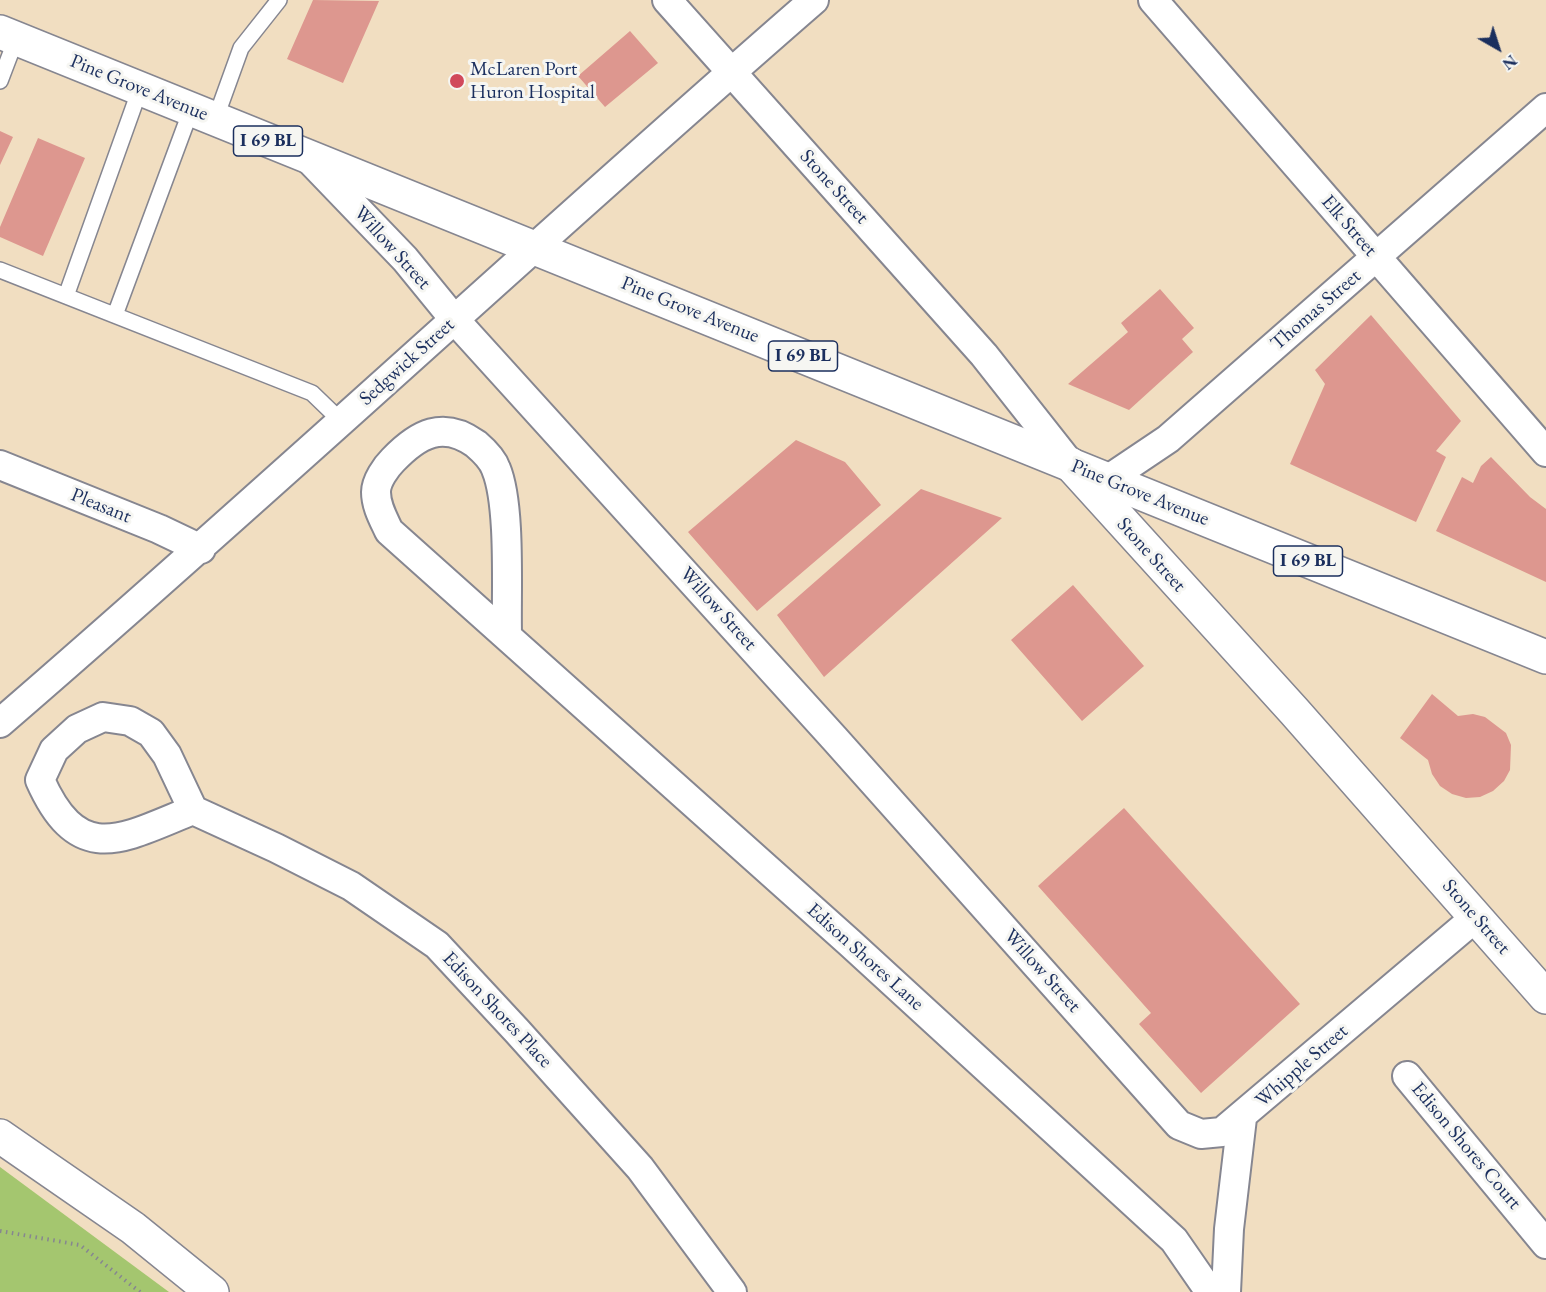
<!DOCTYPE html>
<html>
<head>
<meta charset="utf-8">
<style>
	body { margin:0 }
	#map { position:relative; width:1546px; height:1292px; overflow:hidden; background:#f1dec1; font-family:"EB Garamond",serif }
	canvas { display:block }
	.north { position:absolute; left:1468px; top:18px; width:60px; height:60px; -webkit-text-stroke:4px #f6f6f2; paint-order:stroke; rotate:141deg; font-size:16px; font-weight:700; line-height:24px; text-align:center; color:#1b2f5e }
	.north::after { content:''; display:block; margin:auto; width:21px; height:27px; background:#1b2f5e; clip-path:polygon(50% 0,100% 100%,50% 72%,0 100%) }
</style>
</head>
<body>
<div id="map">
<canvas width="1546" height="1292"></canvas>
<div class="north">N</div>
</div>
<script>
const g = document.querySelector('canvas').getContext('2d');
g.lineJoin = 'round';
function paint(path, color) {
  g.fillStyle = color;
  g.fill(path, 'evenodd');
}
function strokePath(path, color, width, dash) {
  g.strokeStyle = color;
  g.lineWidth = width;
  g.lineCap = dash ? 'butt' : 'round';
  g.setLineDash(dash || []);
  g.stroke(path);
}
function label(font, color, halo, rows, align = 'center') {
  g.font = font + ' "EB Garamond",serif';
  g.lineWidth = 6;
  g.setLineDash([]);
  g.textBaseline = 'middle';
  g.strokeStyle = halo;
  g.fillStyle = color;
  for (const [text, x, y, turn = 0] of rows) {
    g.save();
    g.translate(x, y);
    g.rotate((+turn || 0) * Math.PI / 180);
    g.textAlign = isNaN(turn) ? turn : align;
    if (halo) g.strokeText(text, 0, 0);
    g.fillText(text, 0, 0);
    g.restore();
  }
}
paint(new Path2D(`
	M0 1167 169 1292H0Z`), '#a4c66f');
paint(new Path2D(`
	M313 0 379 1 343 83 287 59Z
	M630 31 658 63 605 107 578 76Z
	M0 131 13 137 0 165Z
	M38 138 85 158 43 256 0 237V227Z
	M1160 289 1194 328 1182 339 1193 352 1129 410 1068 384 1128 332 1121 323Z
	M1371 315 1461 421 1436 451 1446 457 1416 522 1290 464 1325 384 1315 370Z
	M796 440 845 462 881 505 757 611 688 532Z
	M1491 457 1530 497 1546 509V582L1436 531 1462 477 1473 483 1481 466Z
	M921 489 1002 518 824 677 777 615Z
	M1073 585 1144 666 1082 721 1011 640Z
	M1432 694 1458 716 1473 714 1485 717 1506 733 1511 745 1510 770 1504 781 1493 791 1480 797 1466 798 1452 794 1440 786 1432 774 1428 760 1400 738Z
	M1124 808 1300 1004 1201 1093 1139 1024 1151 1013 1038 886Z`), '#dd978f');
const service = new Path2D(`
	M0 81 16 39
	M215 120 241 48 279 0
	M0 270 312 393 341 421
	M66 296 140 89
	M115 315 191 110`);
const minor = new Path2D(`
	M667 0 984 355 1070 464
	M1153 0 1546 452
	M307 157 405 259 454 319 834 738 1179 1125 1201 1134 1222 1132 1476 917
	M0 465 159 529 201 549
	M1107 480 1168 439 1546 108
	M507 633C506 592 511 505 496 469 493 460 483 450 476 444 443 420 418 434 393 460 386 467 376 481 376 492 376 506 383 518 389 531L850 943 1174 1240 1210 1292
	M0 723C275 486 540 238 814 0
	M193 810C123 838 79 868 40 780L54 750 77 729 103 717 130 721 151 733 167 755 193 810 276 848 351 886 437 945 517 1031 640 1168 732 1292
	M1407 1076 1546 1244
	M1226 1292 1229 1229 1242 1118`);
const tertiary = new Path2D(`
	M1070 464 1294 711 1546 997
	M0 1136 133 1228 212 1292`);
const primary = new Path2D(`
	M0 32 1546 657`);
strokePath(service, '#868690', 18);
strokePath(minor, '#868690', 32);
strokePath(tertiary, '#868690', 36);
strokePath(primary, '#868690', 36);
strokePath(new Path2D(`
	M0 1231 80 1245 140 1292`), '#868690', 4, [1.5, 4.5]);
strokePath(service, '#fff', 15);
strokePath(minor, '#fff', 28);
strokePath(tertiary, '#fff', 33);
strokePath(primary, '#fff', 33);
for (const [x, y, r, color] of [
	[457,81,8,"#d1495b"]
]) {
  const dot = new Path2D();
  dot.arc(x, y, r, 0, 2 * Math.PI);
  g.fillStyle = color;
  g.fill(dot);
  strokePath(dot, '#f6f6f2', 2);
}
for (const [x, y, w] of [
	[268,141,69],
	[803,356,69],
	[1308,561,69]
]) {
  const box = new Path2D();
  box.roundRect(x - w / 2, y - 15, w, 30, 4.5);
  g.fillStyle = '#f6f6f2';
  g.fill(box);
  strokePath(box, '#1b2f5e', 1.5);
}
label('bold 18px', '#1b2f5e', null, [
	["I 69 BL",268,141],
	["I 69 BL",803,356],
	["I 69 BL",1308,561]
]);
label('20px', '#1b2f5e', '#f6f6f2', [
	["McLaren Port",470,70],
	["Huron Hospital",470,93]
], 'left');
label('20px', '#1b2f5e', '#f6f6f2', [
	["Pine Grove Avenue",139,88,22],
	["Stone Street",834,187,48],
	["Elk Street",1349,226,49],
	["Willow Street",392,248,48],
	["Pine Grove Avenue",690,310,22],
	["Thomas Street",1316,310,-41],
	["Sedgwick Street",407,362,-42],
	["Pine Grove Avenue",1140,493,22],
	["Pleasant",101,506,22],
	["Stone Street",1151,555,48],
	["Willow Street",718,609,48],
	["Stone Street",1476,917,49],
	["Edison Shores Lane",865,957,42],
	["Willow Street",1042,971,48],
	["Edison Shores Place",497,1010,47],
	["Whipple Street",1302,1066,-41],
	["Edison Shores Court",1466,1146,50]
]);
</script>
</body>
</html>
